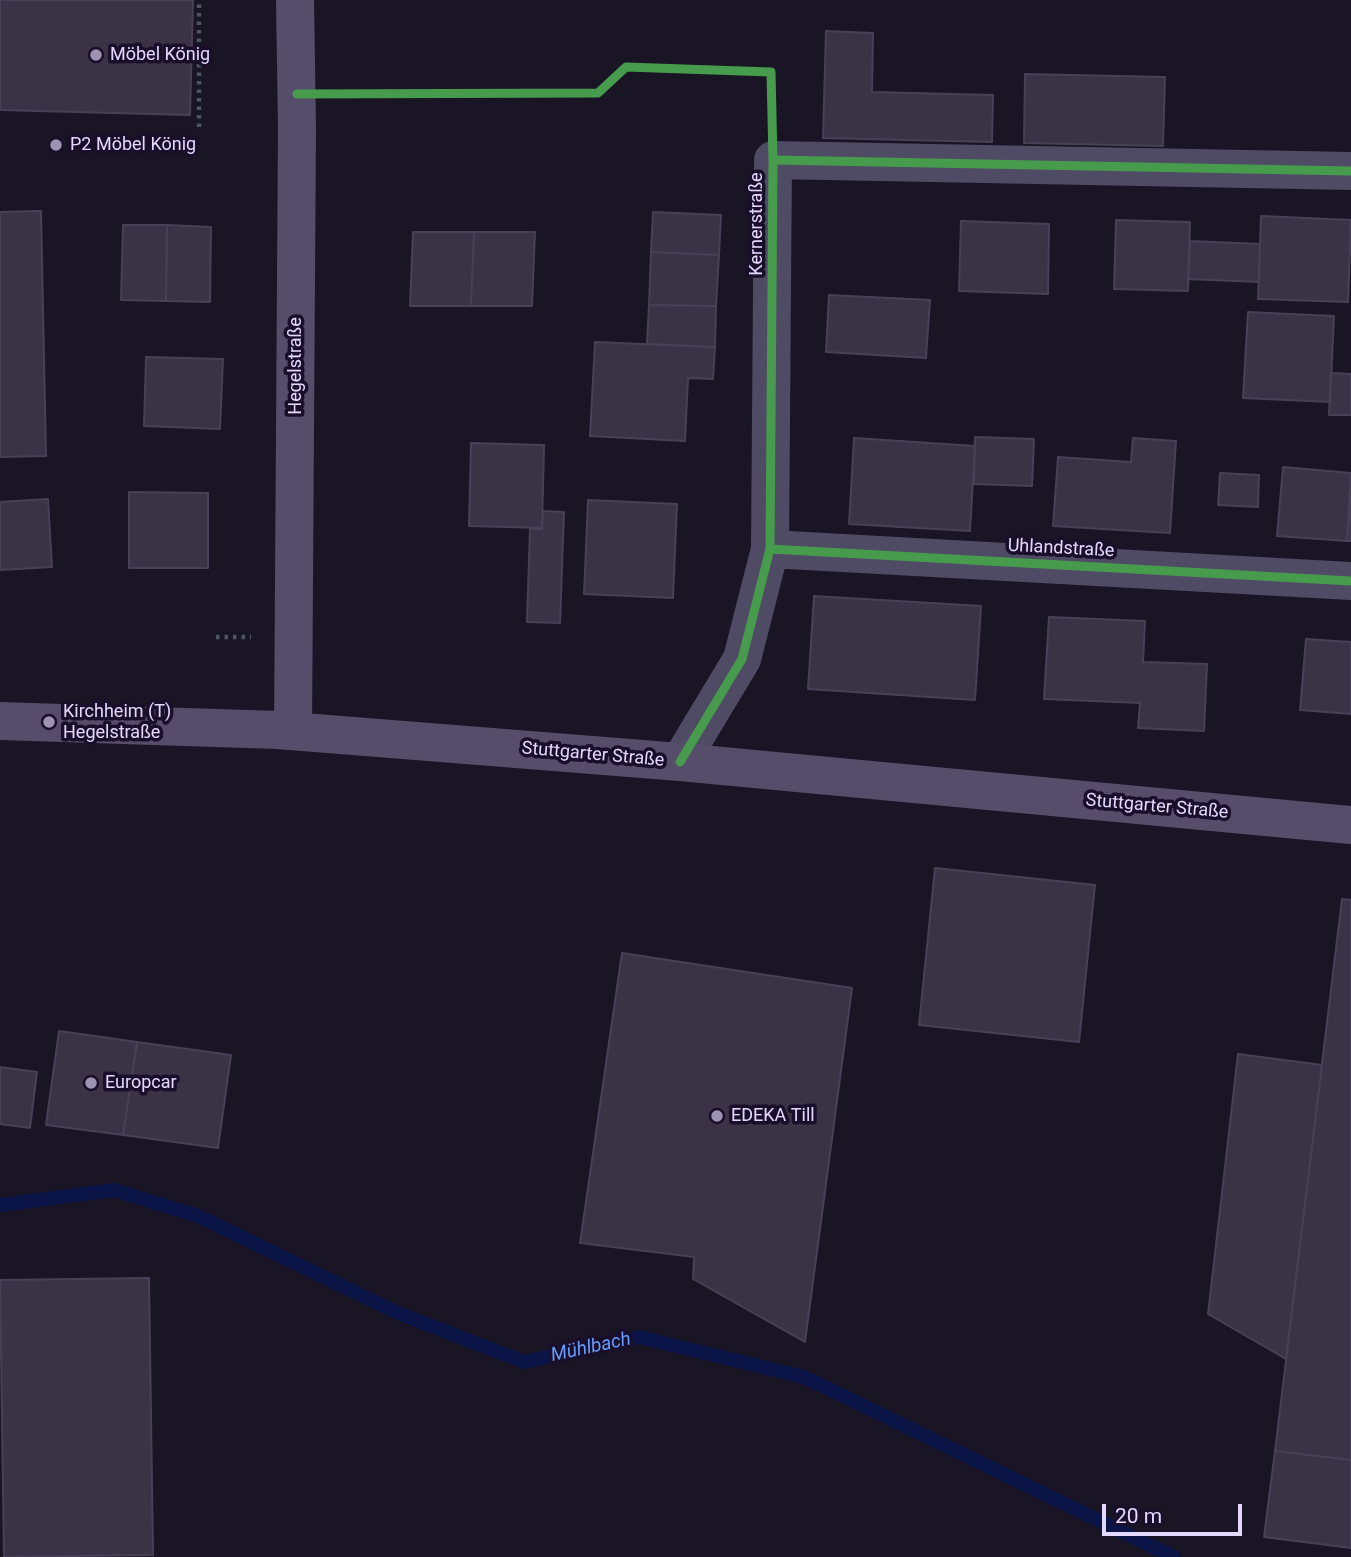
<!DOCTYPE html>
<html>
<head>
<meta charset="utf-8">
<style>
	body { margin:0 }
	#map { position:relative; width:1351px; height:1557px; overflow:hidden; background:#1a1524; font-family:Roboto,sans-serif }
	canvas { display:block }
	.scale { position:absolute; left:1102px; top:1504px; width:140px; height:32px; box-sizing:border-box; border:4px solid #e4d8ff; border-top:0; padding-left:9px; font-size:21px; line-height:24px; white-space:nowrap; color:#e4d8ff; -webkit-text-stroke:5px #190f2a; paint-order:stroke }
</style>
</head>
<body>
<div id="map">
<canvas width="1351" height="1557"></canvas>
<div class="scale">20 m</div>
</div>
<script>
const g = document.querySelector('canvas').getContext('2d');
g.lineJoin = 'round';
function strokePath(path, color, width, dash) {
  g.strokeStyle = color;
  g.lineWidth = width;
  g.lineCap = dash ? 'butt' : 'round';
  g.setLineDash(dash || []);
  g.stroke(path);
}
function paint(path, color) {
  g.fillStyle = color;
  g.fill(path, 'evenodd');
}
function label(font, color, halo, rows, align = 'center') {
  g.font = font + ' Roboto,sans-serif';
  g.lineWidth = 7;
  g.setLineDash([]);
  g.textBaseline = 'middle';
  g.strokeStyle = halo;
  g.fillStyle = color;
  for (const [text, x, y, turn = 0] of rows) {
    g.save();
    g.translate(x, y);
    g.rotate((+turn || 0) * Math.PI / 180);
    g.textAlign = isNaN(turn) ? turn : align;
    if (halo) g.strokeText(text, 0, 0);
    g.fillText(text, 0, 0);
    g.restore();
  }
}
strokePath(new Path2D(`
	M0 1205 114 1190 198 1216 398 1313 524 1362 639 1337 804 1377 1174 1557`), '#0b1447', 14);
const building = new Path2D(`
	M0 0H193L190 115 0 110Z
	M826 31 873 33 872 92 993 95 992 142 823 138Z
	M1025 74 1165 77 1163 146 1024 143Z
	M41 211 46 456 0 457V212Z
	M653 212 721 215 719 255 651 252Z
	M1261 216 1351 220 1348 302 1258 299Z
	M1116 220 1190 222 1188 291 1114 289Z
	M961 221 1049 224 1048 294 959 291Z
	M123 225H167L166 301 121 300Z
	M167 225 211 227 210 302 166 301Z
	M413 232H474L471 306H410Z
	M474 232H535L532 306H471Z
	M1190 241 1260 244 1259 282 1188 279Z
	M651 252 719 255 716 306 649 305Z
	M829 295 930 300 926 358 826 352Z
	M649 305 716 306 715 347 647 344Z
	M1248 312 1334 316 1330 402 1243 398Z
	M595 342 715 347 713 379 688 378 685 441 590 436Z
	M146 357 223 359 220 429 144 426Z
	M1331 373 1351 374V415H1329Z
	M975 437 1034 439 1032 486 974 484Z
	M854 438 975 446 970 531 849 524Z
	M1133 438 1176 441 1170 533 1053 526 1058 457 1131 462Z
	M471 443 544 445 542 528 469 526Z
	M1283 467 1351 473 1347 541 1277 536Z
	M1220 473 1259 475 1258 507 1218 505Z
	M129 492 208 493V568H129Z
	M1351 497V541H1347Z
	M48 499 52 567 0 570V502Z
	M588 500 677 504 673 598 584 594Z
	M543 511 564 512 560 623 527 622 530 529H542Z
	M814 596 981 606 975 700 808 689Z
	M1049 617 1145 621 1143 662 1207 664 1204 731 1138 728 1140 703 1044 699Z
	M1306 639 1351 642V714L1300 710Z
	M935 868 1095 885 1079 1042 919 1025Z
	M1342 899 1351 900V1460L1275 1451Z
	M622 953 852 988 805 1342 693 1279 694 1257 580 1243Z
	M59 1031 137 1042 123 1135 46 1125Z
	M137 1042 231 1055 218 1148 123 1135Z
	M1238 1054 1322 1065 1286 1359 1208 1314Z
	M0 1067 37 1072 30 1128 0 1124Z
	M149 1278 153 1555 4 1557 0 1280Z
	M1275 1451 1351 1460V1548L1264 1537Z`);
paint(building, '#3a3346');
strokePath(building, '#484057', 2);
strokePath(new Path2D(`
	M199 127V0
	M216 637H251`), '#4c5566', 4.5, [3.5, 5]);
strokePath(new Path2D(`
	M770 549 1351 581
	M680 762 742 659 770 549 773 160 1351 171`), '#504b65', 38);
strokePath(new Path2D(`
	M0 721 278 730 680 762 1351 825
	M293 731 297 127 295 0`), '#564d6b', 38);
strokePath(new Path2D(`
	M297 94 598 93 626 67 771 72 773 160
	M770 549 1351 581
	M680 762 742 659 770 549 773 160 1351 171`), '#469c4c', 9);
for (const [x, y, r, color] of [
	[96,55,7,"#9d94b2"],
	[56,145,7,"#9d94b2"],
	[49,722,7,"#9d94b2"],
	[91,1083,7,"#9d94b2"],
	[717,1116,7,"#9d94b2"]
]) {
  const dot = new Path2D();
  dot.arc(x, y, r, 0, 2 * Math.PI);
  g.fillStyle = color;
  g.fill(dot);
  strokePath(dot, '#190f2a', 2.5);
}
label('18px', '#e4d8ff', '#190f2a', [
	["Möbel König",110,55],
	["P2 Möbel König",70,145],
	["Kirchheim (T)",63,712],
	["Hegelstraße",63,733],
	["Europcar",105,1083],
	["EDEKA Till",731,1116]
], 'left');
label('18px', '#e4d8ff', '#190f2a', [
	["Kernerstraße",757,224,-90],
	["Hegelstraße",296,366,-90],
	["Uhlandstraße",1061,549,3],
	["Stuttgarter Straße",593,755,5],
	["Stuttgarter Straße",1157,807,5]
]);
label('italic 19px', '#669cff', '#190f2a', [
	["Mühlbach",591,1348,-12]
]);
</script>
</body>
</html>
